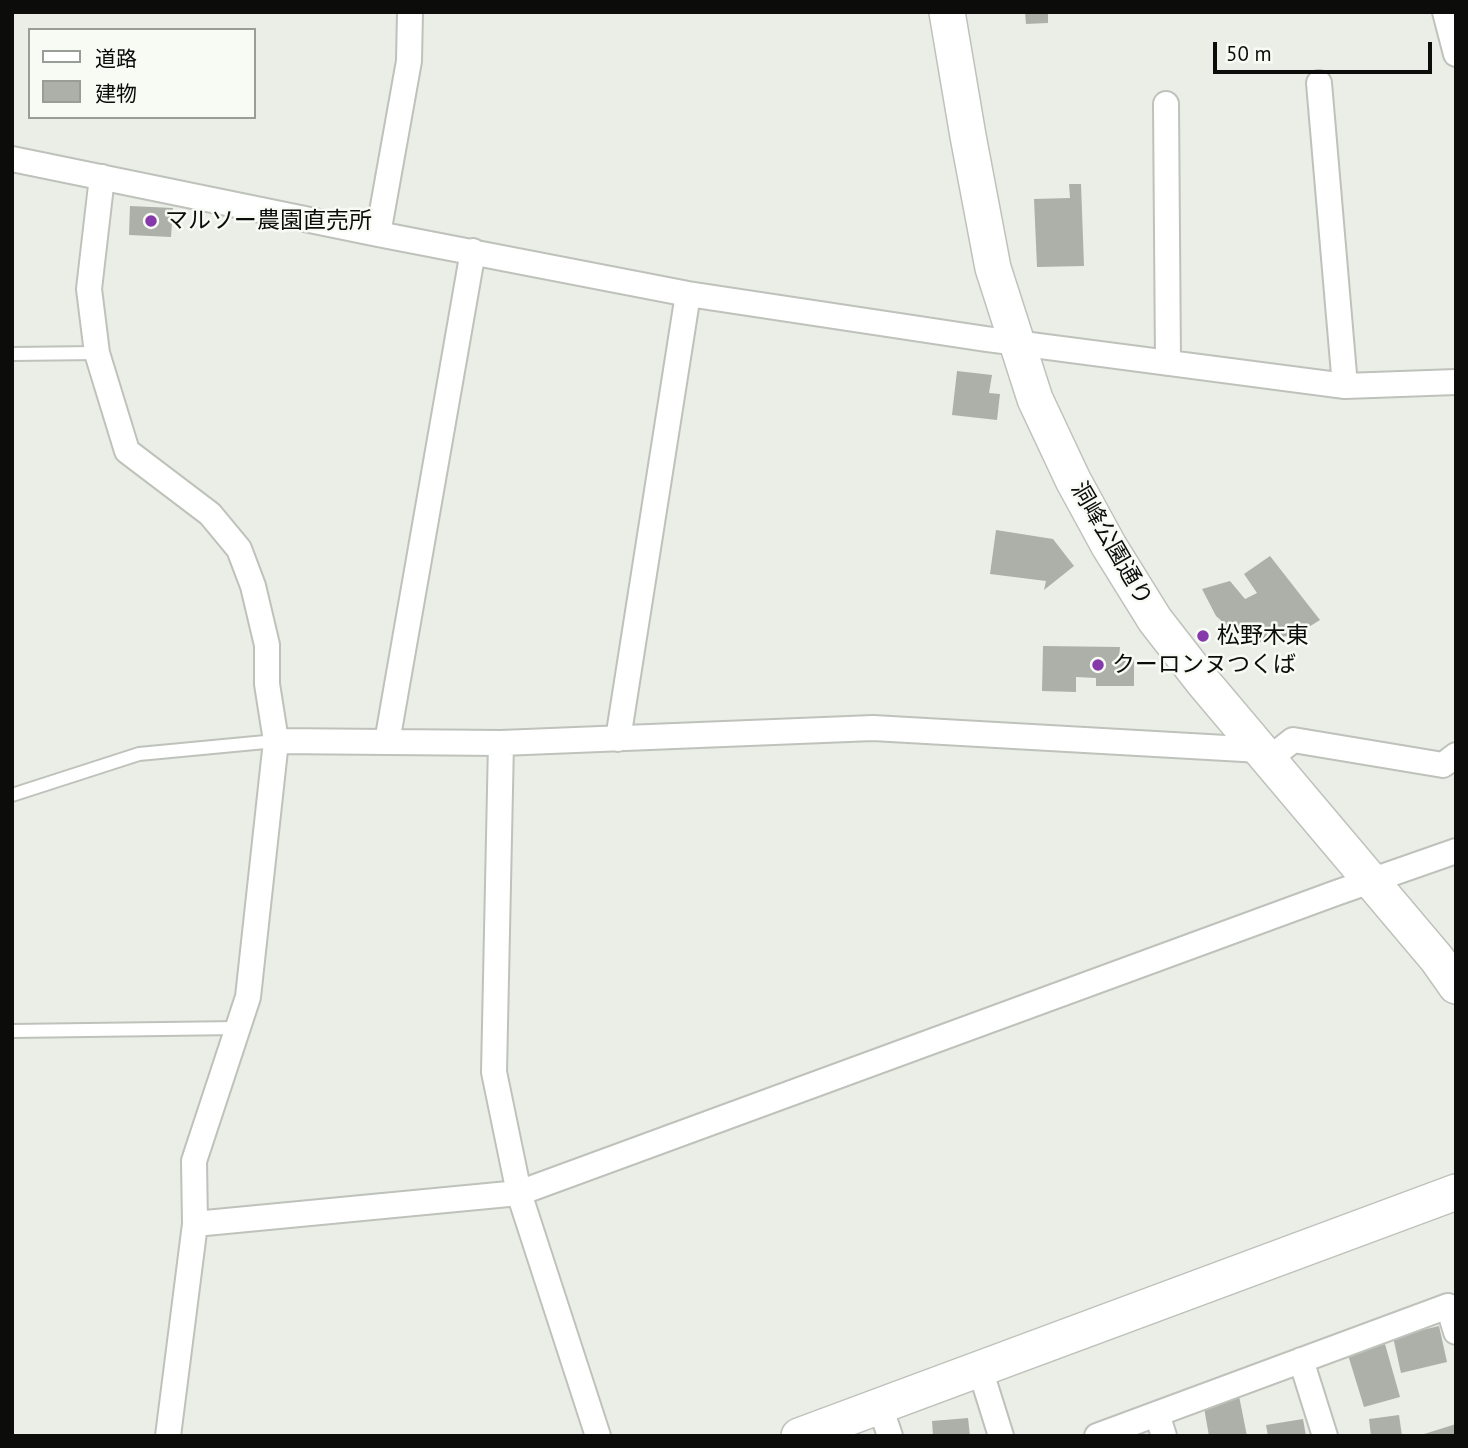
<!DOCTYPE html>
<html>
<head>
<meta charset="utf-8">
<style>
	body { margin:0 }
	#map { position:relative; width:1468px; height:1448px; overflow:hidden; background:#eaeee7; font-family:"PT Sans","Noto Sans JP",sans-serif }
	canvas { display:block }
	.frame { position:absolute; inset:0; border:14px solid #0c0d0b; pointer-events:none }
	.legend { position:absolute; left:28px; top:28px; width:228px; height:91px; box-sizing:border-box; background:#f7fbf4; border:2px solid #999c97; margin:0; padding:9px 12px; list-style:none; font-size:21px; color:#0c0d0b }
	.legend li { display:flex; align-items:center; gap:14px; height:35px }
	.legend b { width:35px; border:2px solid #999c97 }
	.scale { position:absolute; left:1213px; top:42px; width:219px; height:32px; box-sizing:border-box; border:4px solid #0c0d0b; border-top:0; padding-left:9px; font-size:21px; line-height:24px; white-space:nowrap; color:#0c0d0b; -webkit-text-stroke:5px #f7fbf4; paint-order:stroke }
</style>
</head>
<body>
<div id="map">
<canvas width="1468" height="1448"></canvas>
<div class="frame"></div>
<ul class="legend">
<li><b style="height:9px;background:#fff"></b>道路</li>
<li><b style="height:19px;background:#acb0a9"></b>建物</li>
</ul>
<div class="scale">50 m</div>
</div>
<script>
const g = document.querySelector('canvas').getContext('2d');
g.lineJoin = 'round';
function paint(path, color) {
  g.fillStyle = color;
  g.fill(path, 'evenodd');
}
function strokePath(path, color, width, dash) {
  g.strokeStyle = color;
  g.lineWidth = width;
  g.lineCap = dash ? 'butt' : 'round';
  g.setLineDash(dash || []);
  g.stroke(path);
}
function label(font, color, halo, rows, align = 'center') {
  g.font = font + ' "PT Sans","Noto Sans JP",sans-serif';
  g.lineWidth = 5;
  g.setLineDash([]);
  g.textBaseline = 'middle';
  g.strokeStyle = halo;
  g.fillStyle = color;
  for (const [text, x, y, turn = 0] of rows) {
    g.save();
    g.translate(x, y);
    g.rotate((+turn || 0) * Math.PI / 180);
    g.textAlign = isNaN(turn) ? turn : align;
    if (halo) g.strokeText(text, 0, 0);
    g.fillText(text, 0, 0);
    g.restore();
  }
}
paint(new Path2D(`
	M1025 12H1048V23L1026 24Z
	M1069 184H1081L1084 266 1037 267 1034 199 1070 198Z
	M130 206 173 208 171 237 129 235Z
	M957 371 992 375 989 393 1000 394 997 420 952 415Z
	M996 530 1053 539 1074 566 1044 590 1046 581 990 574Z
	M1270 556 1320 620 1299 633 1253 644 1233 631 1216 616 1202 589 1230 581 1245 599 1257 593 1244 574Z
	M1043 646 1120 647 1119 659H1134V686H1096V678L1076 677V692L1042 691Z
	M1439 1326 1447 1362 1401 1373 1393 1337Z
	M1385 1344 1400 1397 1364 1407 1348 1355Z
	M1239 1396 1247 1436H1209L1203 1402Z
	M1399 1415 1402 1436H1371L1369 1419Z
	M968 1418 970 1436H933L932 1421Z
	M1303 1419 1306 1436H1268L1266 1425Z
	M1456 1424V1436H1422L1421 1435Z`), '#acb0a9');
const lane = new Path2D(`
	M12 354 97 353
	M12 795 139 754 276 741
	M12 1031 238 1028`);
const street = new Path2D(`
	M1445 12 1456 54
	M1319 83 1345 386
	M1166 104 1168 363
	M12 159 378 234 688 294 986 339 1345 386 1456 382
	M102 177 89 289 97 353 127 451 210 514 239 549 253 586 267 645V684L276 741
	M378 234 409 61 410 12
	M618 739 688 294
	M387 742 473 251
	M501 743 494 1072 519 1193 598 1436
	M1269 759 1293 740 1443 765 1456 755
	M195 1224 519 1193 1336 893 1456 851
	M1301 1360 1325 1436
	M980 1369 1001 1436
	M880 1406 890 1436
	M1157 1414 1164 1436
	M168 1436 195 1224 194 1161 248 997 276 741 501 743 873 728 1261 750
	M1097 1436 1448 1306 1456 1332`);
const secondary = new Path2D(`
	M947 12 968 136 993 268 1035 399 1073 480 1109 546 1155 620 1204 683 1437 959 1456 986
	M799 1436 1456 1192`);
strokePath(lane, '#bec2bb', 16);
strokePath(street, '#bec2bb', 28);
strokePath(secondary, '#bec2bb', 38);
strokePath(lane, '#fff', 12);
strokePath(street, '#fff', 24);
strokePath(secondary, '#fff', 35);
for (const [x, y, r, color] of [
	[151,221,7,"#8539ab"],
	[1203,636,7,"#8539ab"],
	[1098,665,7,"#8539ab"]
]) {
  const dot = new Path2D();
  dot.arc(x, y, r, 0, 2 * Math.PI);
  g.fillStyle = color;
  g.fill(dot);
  strokePath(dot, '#f7fbf4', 2.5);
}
label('23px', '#0c0d0b', '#f7fbf4', [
	["マルソー農園直売所",165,221],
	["松野木東",1217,636],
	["クーロンヌつくば",1112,665]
], 'left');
label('23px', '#0c0d0b', '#f7fbf4', [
	["洞峰公園通り",1111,544,60]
]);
</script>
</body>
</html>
